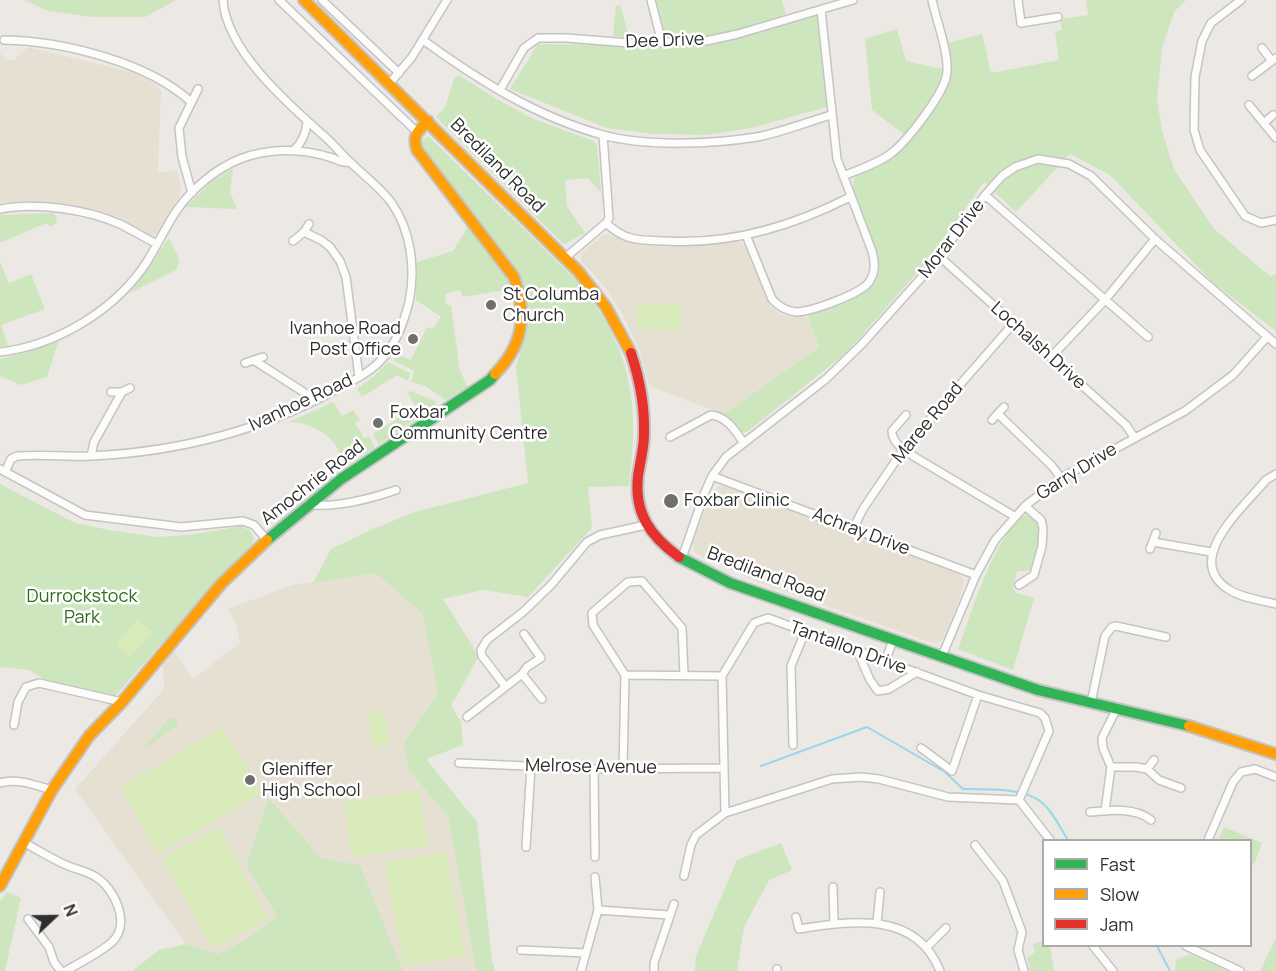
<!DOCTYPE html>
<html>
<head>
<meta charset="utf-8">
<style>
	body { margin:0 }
	#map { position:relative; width:1276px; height:971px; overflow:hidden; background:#ece8e4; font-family:Manrope,sans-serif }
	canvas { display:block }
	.legend { position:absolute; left:1042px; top:839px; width:210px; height:108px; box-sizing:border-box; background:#fff; border:2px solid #ababab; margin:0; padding:8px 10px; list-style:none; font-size:18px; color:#2e2e2e }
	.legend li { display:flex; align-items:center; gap:12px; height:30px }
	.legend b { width:30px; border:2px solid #ababab }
	.north { position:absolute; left:24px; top:887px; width:60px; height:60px; -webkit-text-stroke:4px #fff; paint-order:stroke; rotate:68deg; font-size:16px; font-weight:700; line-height:24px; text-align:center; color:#2e2e2e }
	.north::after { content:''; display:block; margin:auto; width:21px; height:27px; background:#2e2e2e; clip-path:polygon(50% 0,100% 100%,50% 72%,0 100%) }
</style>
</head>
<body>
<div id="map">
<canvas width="1276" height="971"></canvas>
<ul class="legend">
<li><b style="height:8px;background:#30b455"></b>Fast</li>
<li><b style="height:8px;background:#ff9f0a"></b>Slow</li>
<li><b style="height:8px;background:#e5322d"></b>Jam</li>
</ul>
<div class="north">N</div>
</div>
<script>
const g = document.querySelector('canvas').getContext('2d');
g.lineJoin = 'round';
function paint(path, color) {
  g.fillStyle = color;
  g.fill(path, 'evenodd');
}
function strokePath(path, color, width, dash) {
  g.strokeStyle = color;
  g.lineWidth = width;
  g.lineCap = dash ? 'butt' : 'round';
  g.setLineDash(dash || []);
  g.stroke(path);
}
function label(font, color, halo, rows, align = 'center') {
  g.font = font + ' Manrope,sans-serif';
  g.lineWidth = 5;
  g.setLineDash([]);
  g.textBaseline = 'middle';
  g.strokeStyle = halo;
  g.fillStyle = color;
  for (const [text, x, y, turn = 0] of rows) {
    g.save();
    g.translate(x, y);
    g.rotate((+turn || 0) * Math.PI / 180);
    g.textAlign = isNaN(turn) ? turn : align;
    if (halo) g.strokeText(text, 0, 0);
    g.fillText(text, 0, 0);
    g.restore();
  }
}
paint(new Path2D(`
	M28 47 131 72 149 80 161 91 158 173 177 170 181 186 179 197 157 234 150 235 117 216 71 204 37 201 0 203V53L6 60H14Z
	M608 234 632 244 666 247 697 246 736 241 741 243 747 250 770 306 782 315 789 317H808L819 347 724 414 649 386 640 352 623 315 605 287 581 261V254L603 235Z
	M719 486H729L959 574 964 580 963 588 943 640 933 643 755 581 695 553 692 544 713 491Z
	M375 573 422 613 438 693 403 744 409 771 448 816 476 971H403L360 865 321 858 269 798 246 865 277 916 250 937 218 954 186 944 75 789 164 689 163 663 174 651 193 679 240 643 235 620 227 609 293 585Z`), '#e6e0d3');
paint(new Path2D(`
	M24 0H176L145 17H93L48 11Z
	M656 0H782L788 22 820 14 827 107 751 128 706 135 653 134 607 128 510 89 538 44 668 46Z
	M1086 0H1186L1174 12 1162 48 1157 99 1162 131 1174 169 1214 229 1271 277 1276 273V331L1212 282 1110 175 1070 154 1016 212 984 182 931 257 846 353 747 432H742L724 414 819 347 807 314C837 303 884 296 878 255L854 190 853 182 856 176 896 156 911 140 872 110 865 39 897 29 906 61 951 71 948 43 982 34 991 73 1059 60 1055 32 1062 30 1060 19 1088 15Z
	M620 5 629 37 613 36 616 6Z
	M459 75 498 100 536 120 594 141 597 145 601 193 588 178 565 180 567 206 585 233 565 244 561 242 436 117 445 107 454 79Z
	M426 137 430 138 575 279C632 347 640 401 629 486L588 487 592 528 528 597 483 590 443 599 472 645 478 658 451 706 461 722 463 745 426 759 477 822 492 961 495 971H476L448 816 409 771 403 744 438 693 422 613 375 573 313 583 331 549 373 529 415 512 528 483 516 366 529 323 526 292 521 278 504 253 422 149V142Z
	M233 168 230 192 237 209 186 207 211 182Z
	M52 213 56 216 57 222 51 227 46 223 0 243V215Z
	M468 227 509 280 512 289 462 297 461 290 445 294 446 304 451 306 460 371 468 387 446 400 423 385 411 382 414 371 394 361 397 354 411 360 427 327 432 329 441 317 416 300 417 262 453 251Z
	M169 238 180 261 176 270 130 293Z
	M0 262 9 283 31 274 45 309 1 325 8 346H0Z
	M59 340 47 377 21 385 0 376V359L31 351Z
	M388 362 410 373 408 381 397 375 362 397 357 389 373 377Z
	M411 391 435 401 437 405 379 444 373 434 416 407 407 392Z
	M333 402 342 416 353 410 360 420 355 423 364 438 369 436 375 447 344 467C340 439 316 423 289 422Z
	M0 484 75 523 109 530 157 537 189 535 243 526 244 528 250 530 254 539 252 544 193 608 115 696 48 682 29 670 0 667Z
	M1024 515H1031C1047 528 1035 552 1031 569L1028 571H1017L1013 588 1016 593 1034 598 1013 670 958 649C972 612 992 540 1024 515Z
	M172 717 178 721 176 726 142 751 169 718Z
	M269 798 321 858 360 865 403 971H132L159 950 186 944 218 954 250 937 277 916 246 865Z
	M1224 827 1262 843 1255 862 1251 865 1250 840H1218Z
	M781 843 792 870 769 880 744 927 737 971H695L696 956 737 860Z
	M7 892 21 898 5 971H0V902Z
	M1276 938V971H1260Z
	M1043 941 1044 946H1050L1054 971H1030L1027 958 1035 952 1033 944Z
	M1190 954 1227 971H1175L1176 960Z`), '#cee6be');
paint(new Path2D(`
	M638 303 681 304V330L638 329Z
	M138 620 153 632 130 657 116 643Z
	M384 711 389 745 373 747 368 713Z
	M223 727 261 793 158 854 120 787Z
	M419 791 428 846 352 857 344 802Z
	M218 827 269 918 213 949 162 858Z
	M446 852 465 955 404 966 385 863Z`), '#d9eabb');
strokePath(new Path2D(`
	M761 766 867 727 945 772 963 789C984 789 1025 788 1041 802 1053 811 1060 828 1068 840
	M1157 946 1170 971`), '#99d6ec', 2);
const street = new Path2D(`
	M279 0 417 132
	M322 0 399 73
	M651 0 662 43
	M1018 0 1021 23 1058 17
	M1241 0 1211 23 1202 41 1195 77 1194 130 1200 150 1245 216 1261 223 1276 220
	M4 40C62 41 148 62 191 102
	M423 40C478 80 537 117 603 135 647 147 713 144 757 137 782 132 807 122 831 115
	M1262 48 1272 61
	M1252 76 1276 58
	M389 84 412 57 447 0
	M500 90 524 48 538 38H566L630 43 706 41 738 34 853 0
	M1249 105 1276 138
	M1264 123 1273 115
	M294 150C303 142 306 133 307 122
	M843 176C858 170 876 164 889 155 906 143 946 92 947 72 948 49 937 23 932 0
	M192 193 182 157 179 128 198 89
	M985 195 1148 337
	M0 209C36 202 86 209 120 224 132 230 145 238 157 244
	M606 223C626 242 640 240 666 241 731 245 793 226 850 197
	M304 232 321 240 330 247 340 261 346 277 359 377
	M746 235 772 299C779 307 786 311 796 312 810 312 861 294 869 282 876 272 875 262 872 251L837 159 821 10
	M293 241 304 232 309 224
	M940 257 1126 425 1134 437
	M565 258 606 223 609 218 603 135
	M0 352C54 346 110 313 142 269 155 251 164 229 177 210 192 189 215 169 240 159 268 148 300 148 329 157 338 159 341 164 350 162
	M1051 357 1105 300 1155 239
	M255 361 316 400
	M245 363 263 357
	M111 392H122L130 388
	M998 414 1052 466 1061 478
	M906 415 892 431C892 440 898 444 903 450L1014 516
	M992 420 1004 407
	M670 437 711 415C726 416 735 430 743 442
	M91 456 94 442 122 392
	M0 469 85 515 181 527 243 521 254 525 267 540
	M5 472 11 459 17 456C41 454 66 457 90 456 177 452 261 431 337 389 352 381 371 372 382 359 396 344 404 322 409 302 416 269 411 230 391 202 379 186 363 175 349 161 340 153 333 143 323 135 288 104 226 50 223 0
	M1276 474 1266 480C1245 506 1182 559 1228 589 1241 598 1261 600 1276 604
	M712 476 976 575
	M308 504C333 509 373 498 396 490
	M853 529 863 509 903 450 1013 324
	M1153 542 1211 552
	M1150 549 1156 533
	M682 558 705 492 712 476 726 457 826 379 862 344 931 267 985 195 1002 176 1015 167 1038 159 1069 164 1091 176 1155 239 1276 344
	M1019 585 1034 575 1042 546 1043 528 1041 520 1025 506
	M858 652 870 680 878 691 889 689 917 672
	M942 656 976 575 995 540 1025 506 1061 478 1185 411 1233 375 1267 337
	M885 662 893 640
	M522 674 542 699
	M625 675 722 676
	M505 686 482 656 481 650 487 640 523 612 551 585 587 542 600 535 646 525
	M1091 703 1105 636 1112 627 1116 626 1166 637
	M467 717 522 674 527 667 541 658 524 634
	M14 725 18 702 26 687 39 683 122 702
	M793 745 791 666 805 632
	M921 748 952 771 978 695
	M459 763 594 769 723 768
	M1111 767H1136L1147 769 1159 780 1181 788
	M594 769 595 857
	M623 769 625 675 593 625 592 613 628 582 642 581 682 628 684 675
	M1147 769 1154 760
	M0 783C17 778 35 785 52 790
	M1105 811 1111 767 1103 748 1102 738 1116 710
	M1090 812C1109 810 1136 807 1151 820
	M725 813 722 676 754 623 768 618 978 695 1040 713 1045 718 1049 731 1019 800
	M1208 840 1233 782 1241 772 1255 769 1276 777
	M25 843C38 850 52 859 66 865 75 869 87 871 96 877 114 888 131 923 113 941 102 952 80 962 66 971
	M975 845 1003 881 1022 932 1018 950 1024 971
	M526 847 531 767
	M684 876 691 845 696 835 725 813 832 779 861 777 879 779 948 797 1019 800 1050 840
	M833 887 834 923
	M598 910 669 915
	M796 917 799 929C850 921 916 910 940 971
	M28 919 49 947 54 962 61 971
	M877 923 880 892
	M1093 946 1113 971
	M1186 946 1240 971
	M926 948 946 928
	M521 950 585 953
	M777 969V971
	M581 971 598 910 595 877
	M654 971V963L674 904`);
const fast = new Path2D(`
	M267 540 341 479 490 380 495 374
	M679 557 730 583 1038 690 1189 726`);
const slow = new Path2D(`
	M304 0 578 271 606 307 631 353
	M428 121C418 131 412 135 417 150L514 277C527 315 524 344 495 374
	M1189 726 1276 754
	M0 886 52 790 89 736 122 702 222 583 267 540`);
const jam = new Path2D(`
	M631 353C640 380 645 406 644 435 644 448 640 462 638 476 634 513 650 536 679 557`);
strokePath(street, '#c5c4c5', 10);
strokePath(fast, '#c5c4c5', 14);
strokePath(slow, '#c5c4c5', 14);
strokePath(jam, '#c5c4c5', 14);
strokePath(street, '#fcfcfb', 7);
strokePath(fast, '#30b455', 10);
strokePath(slow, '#ff9f0a', 10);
strokePath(jam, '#e5322d', 10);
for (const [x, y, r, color] of [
	[491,305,6,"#706f6e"],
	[413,339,6,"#706f6e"],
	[378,423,6,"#706f6e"],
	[671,501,8,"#706f6e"],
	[250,780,6,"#706f6e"]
]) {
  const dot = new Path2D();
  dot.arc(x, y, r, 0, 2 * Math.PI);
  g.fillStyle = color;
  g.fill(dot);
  strokePath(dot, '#fff', 2);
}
label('18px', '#2e2e2e', '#fff', [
	["Dee Drive",665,41,-2],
	["Brediland Road",497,166,45],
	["Morar Drive",952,239,-52],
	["Lochalsh Drive",1038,346,42],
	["Ivanhoe Road",301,403,-25],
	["Maree Road",928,423,-50],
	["Garry Drive",1077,472,-32],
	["Amochrie Road",313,483,-38],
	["Achray Drive",861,532,21],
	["Brediland Road",766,575,21],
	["Tantallon Drive",848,648,20],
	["Melrose Avenue",591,767,1]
]);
label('18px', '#2e2e2e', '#fff', [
	["St Columba",503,295],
	["Church",503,316],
	["Ivanhoe Road",401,329,"right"],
	["Post Office",401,350,"right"],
	["Foxbar",390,413],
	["Community Centre",390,434],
	["Foxbar Clinic",684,501],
	["Gleniffer",262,770],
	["High School",262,791]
], 'left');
label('18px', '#2c6e1b', '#fff', [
	["Durrockstock",82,597],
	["Park",82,618]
]);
</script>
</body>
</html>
